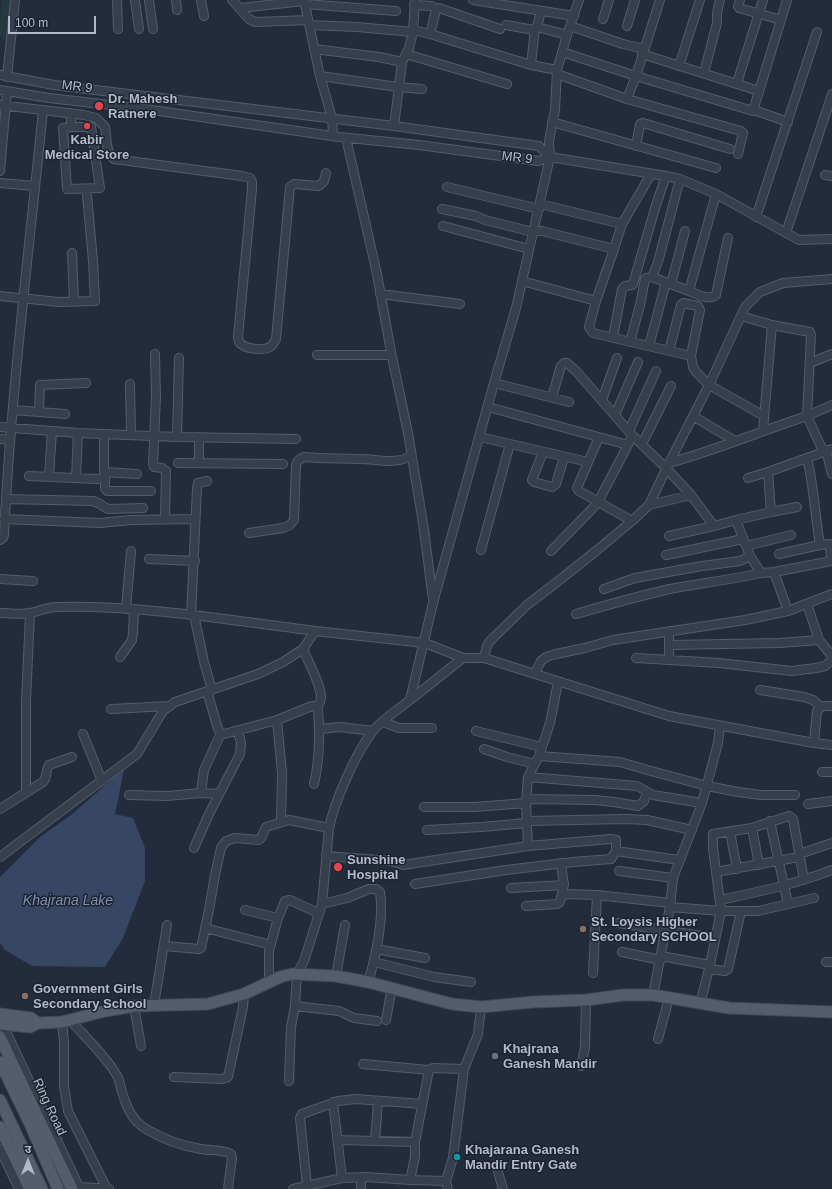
<!DOCTYPE html>
<html>
<head>
<meta charset="utf-8">
<style>
	body { margin:0 }
	#map { position:relative; width:832px; height:1189px; overflow:hidden; background:#232c3c; font-family:Arial,"Noto Sans Devanagari",sans-serif }
	canvas { display:block }
	.north { position:absolute; left:8px; top:1141px; width:40px; height:40px; -webkit-text-stroke:3px #1c2331; paint-order:stroke; rotate:0deg; font-size:11px; font-weight:700; line-height:16px; text-align:center; color:#b3b9c8 }
	.north::after { content:''; display:block; margin:auto; width:14px; height:18px; background:#b3b9c8; clip-path:polygon(50% 0,100% 100%,50% 72%,0 100%) }
	.scale { position:absolute; left:8px; top:16px; width:88px; height:18px; box-sizing:border-box; border:2px solid #b3b9c8; border-top:0; padding-left:5px; font-size:12px; line-height:14px; white-space:nowrap; color:#b3b9c8; -webkit-text-stroke:3px #1c2331; paint-order:stroke }
</style>
</head>
<body>
<div id="map">
<canvas width="832" height="1189"></canvas>
<div class="north">उ</div>
<div class="scale">100 m</div>
</div>
<script>
const g = document.querySelector('canvas').getContext('2d');
g.lineJoin = 'round';
function paint(path, color) {
  g.fillStyle = color;
  g.fill(path, 'evenodd');
}
function strokePath(path, color, width, dash) {
  g.strokeStyle = color;
  g.lineWidth = width;
  g.lineCap = dash ? 'butt' : 'round';
  g.setLineDash(dash || []);
  g.stroke(path);
}
function label(font, color, halo, rows, align = 'center') {
  g.font = font + ' Arial,sans-serif';
  g.lineWidth = 3;
  g.setLineDash([]);
  g.textBaseline = 'middle';
  g.strokeStyle = halo;
  g.fillStyle = color;
  for (const [text, x, y, turn = 0] of rows) {
    g.save();
    g.translate(x, y);
    g.rotate((+turn || 0) * Math.PI / 180);
    g.textAlign = isNaN(turn) ? turn : align;
    if (halo) g.strokeText(text, 0, 0);
    g.fillText(text, 0, 0);
    g.restore();
  }
}
paint(new Path2D(`
	M2 0H11L5 42 0 36V18Z`), '#25393d');
paint(new Path2D(`
	M124 769 115 814 133 818 145 848V881L123 938 105 967 32 966 5 950 0 943V877L40 837 71 815Z`), '#374663');
const minor = new Path2D(`
	M117 0 118 29
	M135 0 139 29
	M149 0 153 29
	M176 0 177 10
	M201 0 204 16
	M232 0 249 19 255 22 308 20
	M304 0 320 76 332 118 333 136
	M473 0 574 16
	M579 0 567 35 557 70 555 110 549 141 550 157 516 308 494 383 433 603 410 700 463 658H484L487 646 490 641 527 605 557 582 596 551 632 521 649 505 691 495 714 526 736 520 750 556 761 573 774 572 832 561
	M740 0 738 6 739 8 781 20
	M305 4 396 11
	M414 5 432 6
	M240 8 304 1
	M603 19 609 0
	M310 25 357 27 413 32
	M506 25 534 30
	M570 26 623 44 644 49
	M627 26 635 0
	M537 27 541 11
	M413 30 430 34 531 65 557 70
	M430 34 436 10 439 8 500 29
	M314 49 379 57 402 62
	M562 52 636 76 660 0
	M406 54 507 84
	M642 54 759 91
	M531 65 535 28 537 27 567 35
	M679 66 700 0
	M704 73 717 23V13L720 0
	M557 74 627 99 741 131 743 133 738 154
	M0 75 54 85 394 126 539 146 550 157
	M320 76 398 87 422 89
	M7 77 15 0
	M737 83 763 0
	M0 90 49 98 145 109 339 137 419 145 538 161 550 157 666 176 680 179 716 194 799 240 832 239
	M627 99 636 76 753 111 787 0
	M0 105 84 115 96 118 105 127C107 136 105 153 114 159L242 176 250 178 252 182V189L238 337 239 342C244 349 263 351 270 347 273 345 274 342 276 339L290 187 294 184 319 186 324 181 326 173
	M754 110 788 122
	M552 122 716 168
	M394 126 402 62 409 48 413 32 415 0
	M71 127H91L100 188 67 189 63 128 71 127V113
	M346 138 377 274 391 352 408 433 423 523 433 599
	M636 146 640 124 643 123 730 149
	M0 171 7 91
	M825 175 832 176
	M0 183 35 186
	M447 187 539 209
	M540 204 622 224
	M442 209 476 216 485 220 529 231H542L614 249 622 224 651 174
	M756 217 817 32
	M443 226 529 249
	M786 233 832 94
	M72 253 74 302
	M652 277 689 291 716 194
	M522 281 596 301 589 327 593 333 691 356
	M671 284 685 231
	M689 291C697 294 708 301 716 295L728 238
	M380 294 460 304
	M0 296 59 302 95 301 93 261 87 195
	M596 301 614 249
	M741 316 772 325 810 332 811 335 807 416 832 405
	M613 337 622 289 625 286 632 285 633 284 656 205 666 176
	M630 342 640 305 645 279 646 278 652 277 658 262 680 179
	M649 346 666 282
	M669 351 681 305 683 303 698 306 700 310 691 356 693 367 696 372 709 385 764 416
	M155 354 156 396 153 464 154 467 162 468 166 471 165 519
	M317 355H391
	M810 363 832 354
	M494 383 569 402
	M130 384 131 435
	M552 397 561 366 564 363H567L576 371 632 435 666 468 691 495
	M602 400 617 358
	M488 407 628 445 632 435
	M13 410 65 414
	M39 412 40 385 86 383
	M615 415 638 362
	M693 416 735 441
	M0 427 78 433 177 437 296 439
	M763 430 772 325
	M629 431 656 371
	M177 437 179 358
	M480 437 588 462
	M599 437 577 488 579 491 632 521
	M0 439 10 440
	M642 444 671 386
	M826 450 832 474
	M543 452 532 480 534 482 552 487 556 484 564 457
	M807 458C814 486 815 516 820 545L830 544 831 561
	M199 462V437
	M178 463 283 464
	M669 463 709 385 745 307 760 292 783 283 832 279
	M104 472 137 474
	M29 476 97 479 105 478 104 472V434
	M49 476 52 431
	M76 477 78 433
	M105 478V488L107 491H151
	M748 478 768 472
	M6 499 93 501 98 503 108 509 143 508
	M649 505 669 463C716 450 761 431 807 416L823 451
	M771 512 797 507
	M4 519 100 523 131 520 195 519
	M736 520 771 512 768 472 832 449
	M249 533 283 528 290 525 294 520 296 465C297 461 299 459 304 457 323 459 341 458 360 459 377 459 395 465 411 456
	M669 536 714 526
	M0 540 3 538 4 535C11 393 29 251 43 110
	M746 546 791 535
	M481 550 510 444
	M551 551 592 509 598 502 628 445
	M779 554 820 545
	M666 555 743 539
	M149 559 195 561
	M774 572 788 611
	M0 579 33 581
	M604 589 635 578 702 566 740 561 750 556
	M807 604 819 640 832 656
	M126 609 131 551
	M0 613C10 613 21 615 30 613 40 611 47 607 57 607 143 605 230 620 315 631
	M576 614C607 605 638 596 670 589 700 583 731 580 761 573
	M191 615 197 488 198 483 207 481
	M194 615 204 662 212 690
	M669 645 779 643 819 640
	M303 649C308 662 321 684 321 698 321 702 319 703 317 706
	M120 657 132 640 133 633 134 609
	M484 658 669 716 814 743 832 745
	M636 658 719 663 792 671 816 668 825 666 832 660
	M669 660V631
	M535 673 541 661 546 657 556 654 585 648 613 640 745 620 788 611 832 594
	M760 690 804 697 813 700 821 707
	M207 691 218 729 221 733 224 734 277 720 312 706H317L318 708C320 734 320 759 314 784
	M111 709 169 706
	M277 720 282 773 281 822
	M383 722 399 728H432
	M320 729 340 727 373 731
	M476 731 542 747
	M83 734 102 781
	M814 743 817 711 823 706H832
	M484 749 507 757 535 764
	M539 756 620 762 651 771 707 786 738 792 761 795H795
	M822 772H832
	M528 777 637 786 653 795 702 803
	M26 792V701L30 613
	M201 793 204 770 221 733
	M129 795 167 796 201 793 219 794
	M526 799 595 800 614 802 638 806 644 801 647 793
	M808 804 832 801
	M424 807H475L526 803
	M0 809 43 782C48 777 45 771 49 765L72 757
	M526 821 626 819 647 820 692 830
	M770 821 788 904
	M752 828 759 865
	M427 830 482 827 526 823
	M730 832 737 869
	M528 846 611 839 616 840V851
	M194 848 209 814 240 754 241 743 238 731
	M799 854 832 843
	M326 856 391 861 403 865 528 846 526 803 528 777 539 756 550 723 558 682
	M0 857 137 754 163 711 175 702 258 674 283 662 303 649 315 631 425 643 463 658
	M619 871 673 878
	M716 872 799 857
	M415 884 506 870 573 862 611 859 616 851 679 860
	M511 888 564 885 561 863
	M563 890V894L597 895
	M720 900C758 892 796 884 832 870
	M322 904 347 898 369 889H376L380 892C384 918 376 957 368 982
	M526 906 557 904 560 902 562 893
	M670 907 721 911H758L814 898
	M245 910 278 918
	M618 923 715 938
	M205 928 271 945
	M164 946 199 949 201 948 209 910 215 875 221 848 226 841 235 838 259 840 261 838 266 827 289 820 329 828
	M376 949 425 958
	M622 952 661 960
	M661 956 710 965
	M374 962 434 977 471 982
	M826 962H832
	M709 969 725 971 728 969 741 911
	M593 973 597 895 670 903
	M336 976 345 925
	M269 982V951L278 918 285 901 290 900 318 913
	M653 995 670 907 673 878 702 803 718 743 720 726
	M700 1004 710 965 721 911 713 848V834L752 828 789 816 793 819 804 880
	M154 1005 167 925
	M134 1006 141 1046
	M295 1006 339 1011 354 1018 377 1021
	M70 1020C86 1038 104 1054 116 1074 119 1078 120 1084 121 1089 126 1105 131 1120 146 1129 163 1139 182 1146 201 1149 211 1151 222 1149 231 1154L232 1158 228 1189
	M386 1020 392 987
	M62 1022 64 1042V1087L68 1111 107 1189
	M3 1025 80 1189
	M658 1039 669 998
	M363 1064 429 1070
	M581 1066 585 1047 586 1000
	M174 1077 222 1079 228 1077 243 1007 244 994
	M289 1081 291 1027 295 1006 297 974 304 961 322 904 329 828C335 800 355 755 372 732 382 719 398 710 410 700
	M333 1102 342 1178
	M338 1140 415 1142V1157L410 1180
	M375 1141 378 1101
	M415 1142 429 1070 433 1068 464 1069
	M0 1149 19 1189
	M498 1172 503 1189
	M361 1178V1189
	M446 1181 448 1189
	M307 1186 300 1118 302 1114 338 1101 356 1099 422 1104
	M80 1187 109 1189
	M293 1189 342 1178 366 1177 410 1180 446 1181 453 1158 464 1069 478 1034 481 1007`);
const major = new Path2D(`
	M0 1014 31 1018 38 1023
	M0 1024 30 1027 38 1023 62 1022 105 1011 134 1006 208 1004 244 994 280 977 292 974 336 976 368 982 452 1004 481 1007 533 1002 586 1000 623 995H653L729 1008 832 1012
	M0 1037 72 1189
	M0 1062 31 1126 58 1189
	M0 1100 42 1189
	M0 1127 30 1189`);
strokePath(minor, '#555c6a', 10);
strokePath(major, '#404755', 13);
strokePath(minor, '#373e4c', 8);
strokePath(major, '#555d6c', 11);
for (const [x, y, r, color] of [
	[99,106,5,"#e0444e"],
	[87,126,4,"#e0444e"],
	[338,867,5,"#e0444e"],
	[583,929,4,"#8d6e63"],
	[25,996,4,"#8d6e63"],
	[495,1056,4,"#6b7280"],
	[457,1157,4,"#0f9aa8"]
]) {
  const dot = new Path2D();
  dot.arc(x, y, r, 0, 2 * Math.PI);
  g.fillStyle = color;
  g.fill(dot);
  strokePath(dot, '#1c2331', 1.5);
}
label('13px', '#b3b9c8', '#1c2331', [
	["MR 9",77,87,7],
	["MR 9",517,158,7],
	["Ring Road",49,1107,65]
]);
label('bold 13px', '#b3b9c8', '#1c2331', [
	["Dr. Mahesh",108,99],
	["Ratnere",108,114],
	["Kabir",87,140,"center"],
	["Medical Store",87,155,"center"],
	["Sunshine",347,860],
	["Hospital",347,875],
	["St. Loysis Higher",591,922],
	["Secondary SCHOOL",591,937],
	["Government Girls",33,989],
	["Secondary School",33,1004],
	["Khajrana",503,1049],
	["Ganesh Mandir",503,1064],
	["Khajarana Ganesh",465,1150],
	["Mandir Entry Gate",465,1165]
], 'left');
label('italic 14px', '#7b8eb0', '#1c2331', [
	["Khajrana Lake",68,901]
]);
</script>
</body>
</html>
